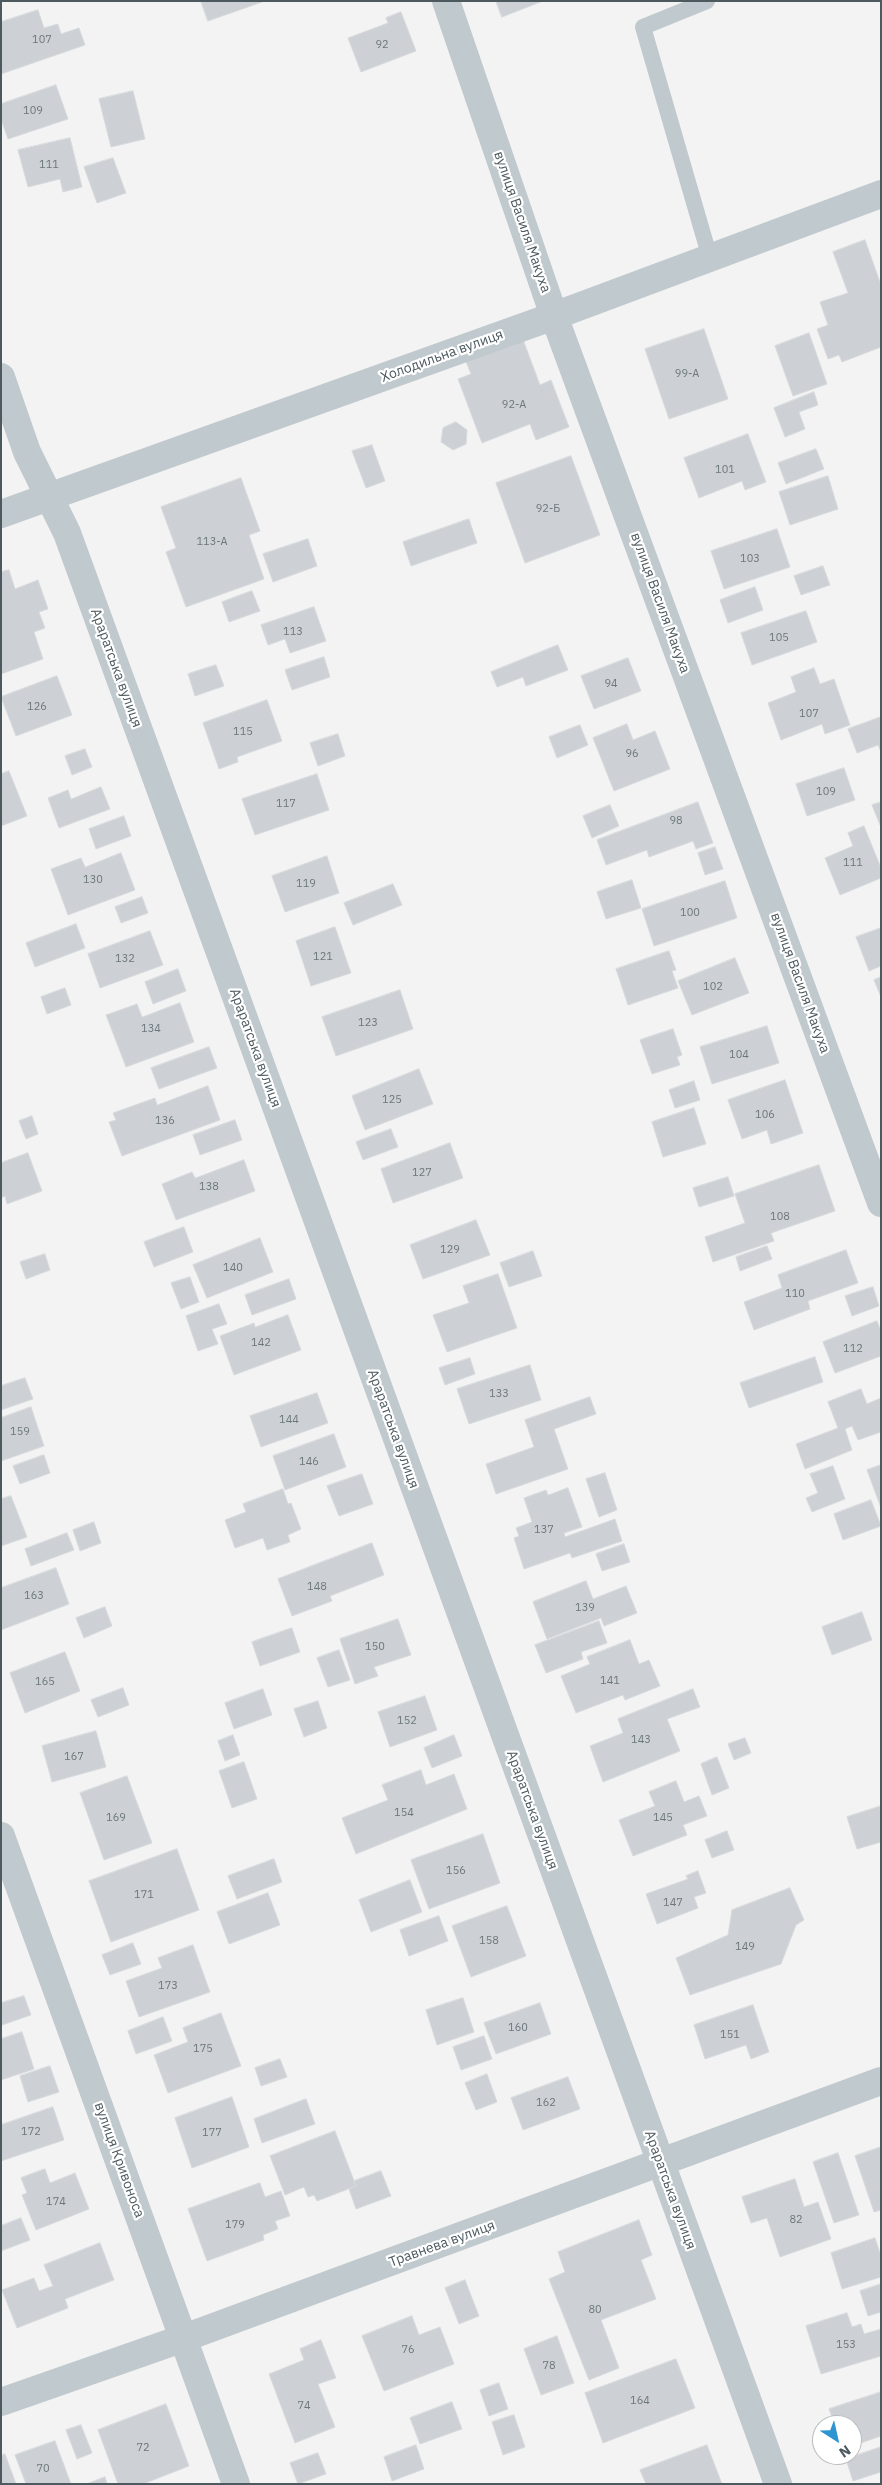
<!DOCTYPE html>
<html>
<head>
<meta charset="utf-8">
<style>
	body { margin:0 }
	#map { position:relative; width:882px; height:2485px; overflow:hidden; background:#f4f3f3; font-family:"IBM Plex Sans",sans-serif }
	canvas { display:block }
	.frame { position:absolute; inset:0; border:2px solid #4c595e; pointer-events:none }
	.north { position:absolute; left:812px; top:2415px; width:50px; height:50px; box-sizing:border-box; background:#fff; border:1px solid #b7bdbf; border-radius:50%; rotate:145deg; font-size:14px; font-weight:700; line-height:20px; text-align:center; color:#4c595e }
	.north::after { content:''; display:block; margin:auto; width:18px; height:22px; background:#2f94d2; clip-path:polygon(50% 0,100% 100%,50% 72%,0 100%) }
</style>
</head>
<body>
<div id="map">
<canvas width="882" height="2485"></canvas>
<div class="frame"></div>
<div class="north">N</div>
</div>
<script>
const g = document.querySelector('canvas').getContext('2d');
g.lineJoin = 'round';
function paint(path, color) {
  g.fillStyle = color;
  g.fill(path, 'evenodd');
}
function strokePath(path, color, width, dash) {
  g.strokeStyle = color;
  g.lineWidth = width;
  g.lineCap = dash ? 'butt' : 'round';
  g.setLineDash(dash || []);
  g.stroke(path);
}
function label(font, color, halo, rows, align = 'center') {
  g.font = font + ' "IBM Plex Sans",sans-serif';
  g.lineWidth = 4.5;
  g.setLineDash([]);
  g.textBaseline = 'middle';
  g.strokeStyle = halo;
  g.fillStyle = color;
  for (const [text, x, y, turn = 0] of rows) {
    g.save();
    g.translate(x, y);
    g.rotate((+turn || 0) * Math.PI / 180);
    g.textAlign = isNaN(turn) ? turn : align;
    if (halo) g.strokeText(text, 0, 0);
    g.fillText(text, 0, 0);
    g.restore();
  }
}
const building = new Path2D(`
	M201 1H265L208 21Z
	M496 1H543L502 17Z
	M38 10 44 28 58 24 61 34 79 28 85 45 1 74V22Z
	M401 12 416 51 361 72 348 38 388 23 386 18Z
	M56 85 68 119 8 139 1 119V104Z
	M133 91 145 139 111 147 99 99Z
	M70 138 82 187 63 192 60 179 28 187 18 150Z
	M113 158 126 193 97 203 84 167Z
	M865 240 881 285V347L842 362 839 355 828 359 817 329 828 325 820 302 848 293 833 252Z
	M704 329 728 399 669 419 645 349Z
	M809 333 827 384 793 396 775 346Z
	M522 337 540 385 551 380 569 427 536 440 530 424 482 443 458 379 471 374 465 359Z
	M814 392 818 405 799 412 805 429 785 437 774 408Z
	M456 422 467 430 466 444 453 450 441 442 443 428Z
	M748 434 766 482 745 490 742 481 699 498 684 458Z
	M372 445 385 481 366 488 352 451Z
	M816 449 824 469 786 484 778 463Z
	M571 456 600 535 525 563 496 483Z
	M828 476 838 509 790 525 779 492Z
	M241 478 260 531 249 535 264 579 186 607 166 552 176 548 161 507Z
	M469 519 477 543 411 566 403 542Z
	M777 529 790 567 724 589 711 551Z
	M308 539 317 566 273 582 263 554Z
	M823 566 830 585 801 595 794 576Z
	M9 570 15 589 38 580 48 609 39 612 45 628 34 632 43 659 1 674V572Z
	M755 587 763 610 728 623 720 600Z
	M252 591 260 611 229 622 222 602Z
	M314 607 326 641 290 653 285 639 268 645 261 625Z
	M806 611 817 642 752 665 741 633Z
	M558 645 568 670 526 686 523 677 497 687 491 672Z
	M324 657 330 677 292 690 285 670Z
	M628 658 641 691 594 709 581 676Z
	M216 665 224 686 195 696 188 674Z
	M814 668 820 684 834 679 850 725 825 734 822 724 781 740 768 703 796 692 791 677Z
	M57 676 72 715 16 736 1 697Z
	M267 700 282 741 237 757 238 762 219 769 203 723Z
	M881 717V752L878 745 857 753 848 729Z
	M627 724 633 740 655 731 670 769 614 791 593 738Z
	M580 725 588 745 557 758 549 737Z
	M338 734 345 756 318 766 310 743Z
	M85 749 92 767 72 775 65 756Z
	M844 768 855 800 807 816 796 784Z
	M9 771 27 816 1 826V774Z
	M317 774 329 810 255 835 242 799Z
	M101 787 110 809 59 828 48 798 68 790 71 799Z
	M698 802 713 843 696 849 693 841 649 857 647 850 606 865 597 840Z
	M881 802V825H880L872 805Z
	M610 805 619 826 592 838 583 816Z
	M124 816 131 836 96 849 89 829Z
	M864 826 881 868V878L840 895 825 858 853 846 848 833Z
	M715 847 723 869 705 875 698 853Z
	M121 853 135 890 68 915 51 869 81 858 85 867Z
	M327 856 339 893 285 912 272 876Z
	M632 880 641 908 606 919 597 892Z
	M725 881 737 918 654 946 642 909Z
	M393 884 402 905 353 925 344 903Z
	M142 897 148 913 121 923 115 907Z
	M76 924 85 948 35 967 26 943Z
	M335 927 351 973 311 986 296 941Z
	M881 928V966L869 971 856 937Z
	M150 931 163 965 100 988 88 954Z
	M669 951 676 970 672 971 678 988 628 1005 616 969Z
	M735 958 749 993 692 1015 678 981Z
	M178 969 186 991 153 1004 145 982Z
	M881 977V997L874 980Z
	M65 988 71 1005 47 1014 41 997Z
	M400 990 413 1029 336 1056 322 1017Z
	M180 1003 194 1042 126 1067 106 1015 137 1004 142 1017Z
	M767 1026 779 1063 712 1084 700 1047Z
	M673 1029 682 1055 677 1057 680 1065 652 1074 640 1040Z
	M209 1047 217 1068 159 1089 151 1068Z
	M419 1069 433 1104 365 1130 352 1096Z
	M785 1080 803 1133 771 1144 767 1130 742 1139 728 1100Z
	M694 1081 700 1100 675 1108 669 1090Z
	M208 1086 220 1120 122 1156 109 1122 116 1120 113 1113 155 1098 157 1105Z
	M694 1108 706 1144 663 1157 652 1122Z
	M32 1116 38 1134 26 1139 19 1121Z
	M235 1120 242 1140 200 1155 193 1135Z
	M391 1129 398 1147 363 1160 356 1142Z
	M450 1143 463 1178 393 1203 381 1169Z
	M28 1153 42 1191 7 1204 5 1196 1 1198V1163Z
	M244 1160 255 1191 176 1220 162 1184 192 1172 195 1178Z
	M819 1165 835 1211 771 1233 774 1241 713 1262 705 1237 745 1223 735 1194Z
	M728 1177 734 1196 699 1207 693 1188Z
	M476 1220 490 1255 423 1279 410 1245Z
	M184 1227 193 1252 154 1267 144 1242Z
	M260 1238 273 1272 207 1298 193 1265Z
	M767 1246 772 1259 740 1271 736 1257Z
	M846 1250 858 1283 808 1301 810 1309 754 1330 744 1302 782 1288 778 1275Z
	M533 1251 542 1276 509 1287 500 1263Z
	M45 1254 50 1270 26 1279 20 1262Z
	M498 1274 517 1328 447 1352 433 1315 469 1303 463 1286Z
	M190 1277 199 1302 181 1309 171 1283Z
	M289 1279 296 1299 252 1315 245 1295Z
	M873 1287 879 1306 852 1316 845 1296Z
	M219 1304 227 1324 212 1329 218 1344 198 1351 186 1316Z
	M288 1315 301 1350 234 1375 220 1336 254 1323 255 1327Z
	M877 1321 881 1331V1356L835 1373 823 1342Z
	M815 1357 823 1382 749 1408 740 1383Z
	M470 1358 475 1374 445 1385 439 1368Z
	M530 1365 541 1400 469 1424 457 1389Z
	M25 1378 33 1399 1 1410V1386Z
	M861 1389 867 1404 881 1398V1432L858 1440 852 1426 845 1429 852 1450 805 1469 796 1444 838 1428 828 1402Z
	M317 1393 328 1423 261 1447 250 1416Z
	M590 1397 596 1414 554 1429 568 1469 496 1494 486 1464 534 1447 525 1420Z
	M31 1407 44 1446 1 1461V1418Z
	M334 1434 346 1467 285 1490 273 1456Z
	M44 1455 50 1473 20 1484 13 1466Z
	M881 1465V1508L867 1470Z
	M833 1466 845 1499 812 1512 806 1498 818 1493 810 1474Z
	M605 1473 617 1510 599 1517 586 1479Z
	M362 1474 373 1504 339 1516 327 1486Z
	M568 1488 582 1527 564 1533 565 1537 615 1519 622 1541 572 1558 570 1553 524 1569 514 1538 519 1536 516 1528 532 1522 524 1498 546 1490 548 1495Z
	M283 1489 288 1504 291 1503 301 1529 288 1535 290 1542 267 1550 263 1538 235 1548 225 1520 246 1512 243 1504Z
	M11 1496 27 1537 1 1546V1499Z
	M871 1500 881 1526 843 1540 834 1514Z
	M94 1522 101 1543 80 1551 73 1530Z
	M67 1533 74 1550 31 1566 25 1549Z
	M372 1543 384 1575 330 1596 332 1601 292 1616 278 1579Z
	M624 1544 630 1562 602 1571 596 1554Z
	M56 1568 69 1604 1 1630V1588Z
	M586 1581 593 1599 626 1586 637 1613 604 1626 601 1618 547 1639 533 1602Z
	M105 1607 112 1626 84 1638 76 1618Z
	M862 1612 872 1640 832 1655 822 1627Z
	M398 1619 411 1655 374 1667 378 1676 355 1684 340 1639Z
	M599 1621 607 1643 581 1652 583 1659 546 1673 535 1645Z
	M292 1628 300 1652 260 1666 252 1642Z
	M630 1640 639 1664 649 1660 660 1686 625 1700 623 1695 576 1713 561 1676 590 1664 587 1657Z
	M339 1650 350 1680 328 1687 317 1658Z
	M65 1652 80 1691 25 1713 10 1673Z
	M123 1688 129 1705 98 1717 91 1700Z
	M263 1689 272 1715 234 1729 225 1703Z
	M693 1689 700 1707 667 1719 680 1751 603 1782 590 1746 623 1733 618 1719Z
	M425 1696 437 1730 390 1747 378 1712Z
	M318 1701 327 1728 304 1737 294 1709Z
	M96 1731 106 1767 52 1782 42 1746Z
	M233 1735 240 1755 225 1761 218 1741Z
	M454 1735 462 1756 432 1768 424 1748Z
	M745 1738 751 1753 734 1760 728 1744Z
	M717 1757 729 1788 712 1795 701 1764Z
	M244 1762 257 1799 232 1808 219 1771Z
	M421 1770 426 1785 454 1774 467 1809 356 1854 342 1818 388 1800 382 1785Z
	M127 1776 152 1843 104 1860 80 1793Z
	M676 1781 684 1802 699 1796 707 1816 683 1825 687 1835 633 1856 619 1820 655 1806 649 1792Z
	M881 1806V1842L857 1849 847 1817Z
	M727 1831 734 1850 712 1858 705 1840Z
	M483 1834 500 1883 429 1909 411 1860Z
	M177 1849 199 1910 111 1942 89 1881Z
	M274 1859 282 1882 237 1899 228 1876Z
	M698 1871 706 1893 694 1897 698 1908 657 1924 646 1894 688 1879 686 1876Z
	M410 1880 422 1912 371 1932 359 1900Z
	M790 1888 804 1920 796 1925 781 1964 690 1995 676 1958 728 1935 732 1910Z
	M268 1893 280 1925 229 1944 217 1912Z
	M507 1906 526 1956 471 1977 452 1926Z
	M439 1916 448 1941 409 1956 400 1930Z
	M133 1943 141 1964 110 1975 102 1955Z
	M193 1945 210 1992 139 2017 126 1981 162 1968 158 1958Z
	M24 1996 31 2015 2 2025 1 2003Z
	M463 1998 474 2032 437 2045 426 2010Z
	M540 2003 551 2034 496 2054 484 2023Z
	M753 2005 769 2052 751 2059 746 2045 705 2059 694 2025Z
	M221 2013 241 2066 168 2093 154 2055 188 2042 183 2028Z
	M163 2017 172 2041 136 2054 128 2031Z
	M22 2032 34 2069 1 2080V2039Z
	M484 2036 492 2059 461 2070 453 2047Z
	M280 2059 287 2077 261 2086 255 2068Z
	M50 2066 59 2092 28 2102 20 2076Z
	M487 2074 497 2102 476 2110 465 2083Z
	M568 2077 580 2109 523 2130 511 2098Z
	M232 2097 249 2147 192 2168 175 2118Z
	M306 2099 315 2124 262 2143 254 2119Z
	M53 2107 64 2140 1 2161V2125Z
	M335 2131 356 2186 317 2201 314 2195 308 2197 304 2187 285 2195 270 2156Z
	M881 2147V2210L874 2212 855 2156Z
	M838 2153 859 2215 834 2223 813 2162Z
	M45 2169 50 2183 75 2173 89 2209 36 2230 22 2195 27 2193 21 2178Z
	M381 2171 391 2196 356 2209 349 2189 356 2186 354 2181Z
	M795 2179 804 2207 818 2202 831 2239 780 2257 767 2218 751 2223 742 2197Z
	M260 2183 265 2197 281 2191 290 2216 275 2221 278 2229 263 2235 264 2240 207 2261 188 2209Z
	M21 2218 30 2240 1 2251V2226Z
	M639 2220 652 2255 641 2260 656 2299 601 2320 619 2368 589 2380 549 2279 565 2272 558 2252Z
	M875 2238 881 2256V2277L842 2289 831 2253Z
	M100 2243 114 2280 65 2299 68 2308 17 2328 2 2290 34 2278 39 2291 53 2286 44 2265Z
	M465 2280 479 2316 459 2324 445 2288Z
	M881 2284V2312L868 2316 860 2291Z
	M847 2313 852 2327 861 2324 864 2334 881 2329V2356L821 2374 806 2326Z
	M412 2316 419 2335 440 2327 454 2364 384 2391 362 2336Z
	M557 2336 574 2383 541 2395 524 2349Z
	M321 2340 336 2378 318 2384 335 2427 295 2443 269 2374 304 2360 300 2349Z
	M676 2359 695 2408 603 2443 585 2393Z
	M499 2383 508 2409 489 2416 480 2390Z
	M881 2392V2436L852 2446V2425H835L829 2409Z
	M452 2402 462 2429 420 2444 410 2418Z
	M166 2404 189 2466 143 2484H118L98 2430Z
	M514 2415 525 2447 503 2455 492 2422Z
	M81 2425 92 2453 77 2459 66 2430Z
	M55 2441 71 2484H26L15 2455Z
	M416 2445 424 2469 392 2481 384 2457Z
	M707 2445 722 2484H646L640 2470Z
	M881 2447V2472L853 2481 846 2459Z
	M318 2453 326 2474 298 2484 290 2463Z
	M5 2454 16 2484H1V2456Z
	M105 2477 107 2484H87Z`);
paint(building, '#cdd0d4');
strokePath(building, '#d7dadd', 1);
strokePath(new Path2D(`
	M707 1 643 27 710 258`), '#c0c9cd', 16);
strokePath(new Path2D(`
	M446 1 554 316 881 1203
	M1 377 27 452 67 533 778 2484
	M1 514 554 316 881 194
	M1 1836 236 2484
	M1 2402 184 2338 881 2081`), '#c0c9cd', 28);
label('11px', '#6c777c', null, [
	["107",42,40],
	["92",382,45],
	["109",33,111],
	["111",49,165],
	["99-А",687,374],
	["92-А",514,405],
	["101",725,470],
	["92-Б",548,509],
	["113-А",212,542],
	["103",750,559],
	["113",293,632],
	["105",779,638],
	["94",611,684],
	["126",37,707],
	["107",809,714],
	["115",243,732],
	["96",632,754],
	["109",826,792],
	["117",286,804],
	["98",676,821],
	["111",853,863],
	["130",93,880],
	["119",306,884],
	["100",690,913],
	["121",323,957],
	["132",125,959],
	["102",713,987],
	["123",368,1023],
	["134",151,1029],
	["104",739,1055],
	["125",392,1100],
	["106",765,1115],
	["136",165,1121],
	["127",422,1173],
	["138",209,1187],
	["108",780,1217],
	["129",450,1250],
	["140",233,1268],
	["110",795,1294],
	["142",261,1343],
	["112",853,1349],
	["133",499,1394],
	["144",289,1420],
	["159",20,1432],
	["146",309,1462],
	["137",544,1530],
	["148",317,1587],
	["163",34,1596],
	["139",585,1608],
	["150",375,1647],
	["141",610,1681],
	["165",45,1682],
	["152",407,1721],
	["143",641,1740],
	["167",74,1757],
	["154",404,1813],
	["169",116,1818],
	["145",663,1818],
	["156",456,1871],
	["171",144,1895],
	["147",673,1903],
	["158",489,1941],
	["149",745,1947],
	["173",168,1986],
	["160",518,2028],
	["151",730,2035],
	["175",203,2049],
	["162",546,2103],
	["172",31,2132],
	["177",212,2133],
	["174",56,2202],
	["82",796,2220],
	["179",235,2225],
	["80",595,2310],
	["153",846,2345],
	["76",408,2350],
	["78",549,2366],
	["164",640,2401],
	["74",304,2406],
	["72",143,2448],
	["70",43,2469]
]);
label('14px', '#4c595e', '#fff', [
	["вулиця Василя Макуха",522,222,71],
	["Холодильна вулиця",442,356,-20],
	["вулиця Василя Макуха",660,603,70],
	["Араратська вулиця",116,668,70],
	["вулиця Василя Макуха",800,983,70],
	["Араратська вулиця",255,1048,70],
	["Араратська вулиця",393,1429,70],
	["Араратська вулиця",532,1810,70],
	["вулиця Кривоноса",119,2160,70],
	["Араратська вулиця",670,2190,70],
	["Травнева вулиця",442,2244,-20]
]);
</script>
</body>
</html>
